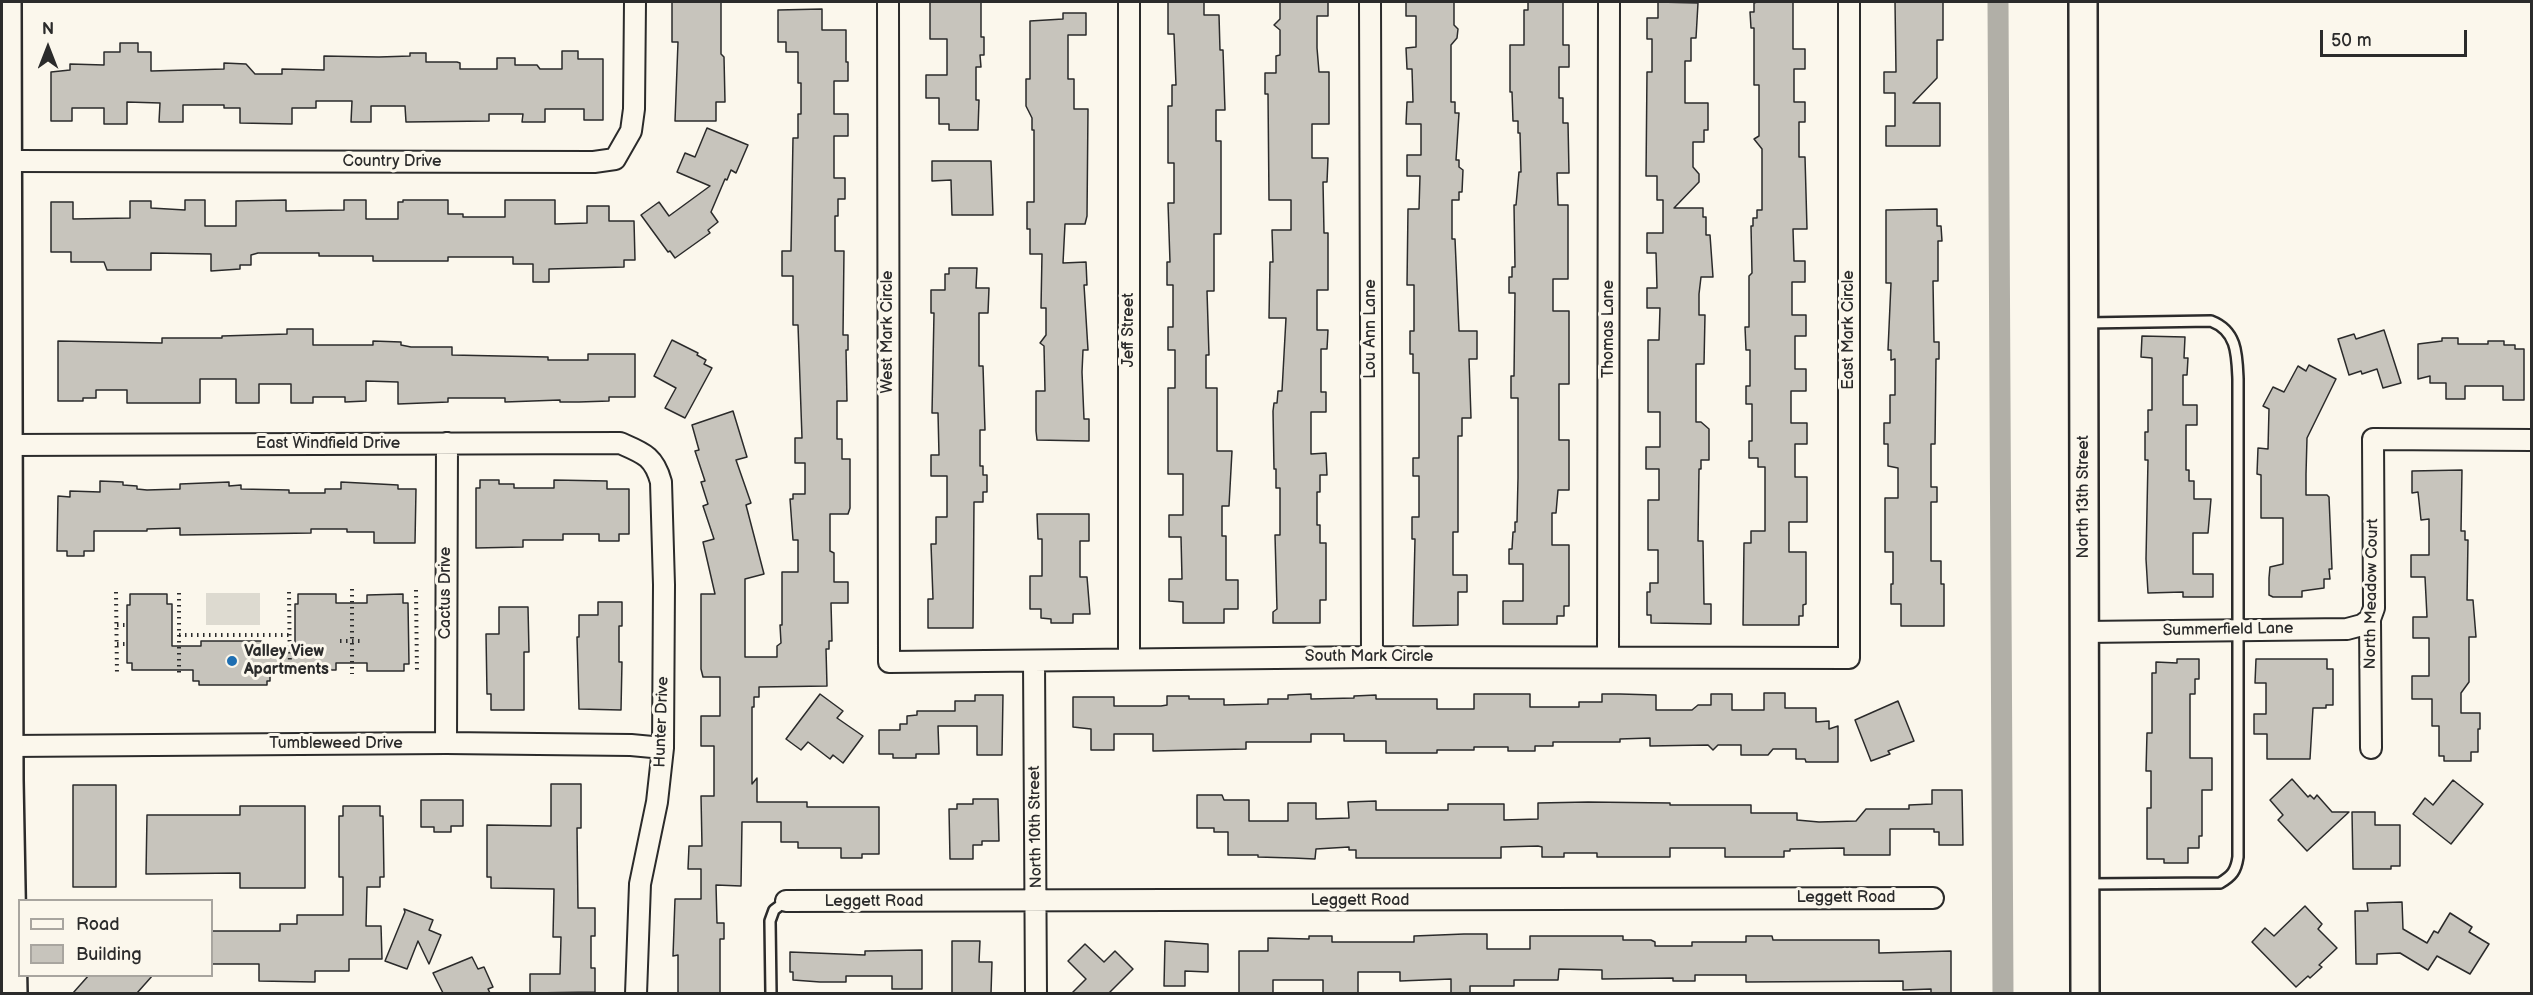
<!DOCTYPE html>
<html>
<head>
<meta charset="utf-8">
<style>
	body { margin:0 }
	#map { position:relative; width:2533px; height:995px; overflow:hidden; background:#fbf7ec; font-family:"Balsamiq Sans",sans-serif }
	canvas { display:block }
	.frame { position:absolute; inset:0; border:3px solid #2b2b2b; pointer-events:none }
	.legend { position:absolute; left:18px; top:899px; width:195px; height:78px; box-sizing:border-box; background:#fbf7ec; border:2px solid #a8a59f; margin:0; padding:8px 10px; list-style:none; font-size:18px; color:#2b2b2b }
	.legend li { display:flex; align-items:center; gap:12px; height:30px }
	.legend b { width:30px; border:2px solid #a8a59f }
	.north { position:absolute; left:18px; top:18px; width:60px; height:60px; -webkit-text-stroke:4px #fbf7ec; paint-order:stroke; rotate:0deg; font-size:16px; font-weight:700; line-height:24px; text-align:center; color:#2b2b2b }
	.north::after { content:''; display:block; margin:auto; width:21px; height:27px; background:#2b2b2b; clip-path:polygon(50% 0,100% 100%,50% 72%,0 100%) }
	.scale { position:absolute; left:2320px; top:30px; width:147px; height:27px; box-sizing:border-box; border:3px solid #2b2b2b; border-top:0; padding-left:8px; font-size:18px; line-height:21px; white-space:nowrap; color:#2b2b2b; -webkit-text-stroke:4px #fbf7ec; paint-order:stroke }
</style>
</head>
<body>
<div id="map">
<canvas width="2533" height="995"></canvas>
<div class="frame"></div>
<ul class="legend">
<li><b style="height:8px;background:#fbf7ec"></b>Road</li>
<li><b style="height:16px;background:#c7c4bc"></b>Building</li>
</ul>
<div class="north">N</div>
<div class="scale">50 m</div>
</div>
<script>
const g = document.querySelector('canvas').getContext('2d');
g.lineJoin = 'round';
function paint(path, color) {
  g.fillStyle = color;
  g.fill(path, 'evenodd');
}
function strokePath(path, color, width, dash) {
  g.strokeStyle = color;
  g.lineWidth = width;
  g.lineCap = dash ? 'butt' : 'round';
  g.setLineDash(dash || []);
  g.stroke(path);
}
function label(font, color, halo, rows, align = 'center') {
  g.font = font + ' "Balsamiq Sans",sans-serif';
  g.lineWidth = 6;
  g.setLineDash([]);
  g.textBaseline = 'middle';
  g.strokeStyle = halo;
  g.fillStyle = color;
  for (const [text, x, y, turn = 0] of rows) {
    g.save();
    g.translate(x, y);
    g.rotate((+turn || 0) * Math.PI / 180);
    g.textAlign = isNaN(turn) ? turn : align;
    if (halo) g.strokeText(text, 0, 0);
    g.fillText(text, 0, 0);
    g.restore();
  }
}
paint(new Path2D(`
	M206 593H260V625H206Z`), '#dddad0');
strokePath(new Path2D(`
	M1998 2 2003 994`), '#b1afa7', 21);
const building = new Path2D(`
	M672 2H721V54L724 57 725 102H716V121H675L678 42H672Z
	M930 2H981V37H984V55H980L981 67H976V100H979L978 130H949V124H939V98H926V75H947V39H930Z
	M1168 2H1204V15H1219L1220 50H1223L1225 110H1216V141H1221V234H1214V291H1207L1209 355H1206V388H1217V451H1232L1229 506H1222V536H1226V580H1238V609H1224V623H1183V602L1169 601V579H1182L1181 537H1169V515H1183V474H1168V388H1175V350H1168V327H1173V285H1167V262H1170L1168 203H1174V163H1168V106H1172V85H1176L1174 34H1168Z
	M1280 2H1328V16H1317V48L1319 72H1329V124H1312V158H1328L1327 182H1323L1324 233H1328V290H1317V330H1328L1327 349H1321V392H1326V412H1311V454L1326 453 1327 475H1320V492H1317V525H1320V543H1326V600H1320V623H1273V612L1277 609 1275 535H1280V488H1276V469H1274L1273 411 1274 403H1277L1278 391H1282L1286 318H1269L1270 262H1273L1272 230H1291V200H1269L1268 94H1265V73H1276V56L1280 55V30L1274 25 1280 19Z
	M1406 2H1454V25L1458 29 1457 38 1451 45V102H1455V113H1459L1456 160H1459V167L1463 170 1462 192H1459V200H1452V239H1455L1459 331H1477V359H1469L1471 418H1462V436H1458V532H1453V575H1467V592H1458V625L1413 626 1415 539H1412V517H1419V476H1413V458H1419V373H1413V354H1410V331H1414V285H1407L1408 209H1419L1420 176H1407V155H1421V124H1406L1407 102H1413L1412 69H1407L1406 48 1416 47V16H1406Z
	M1528 2H1563V45H1569V67H1559V98H1563V123H1568L1569 173H1557L1558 205H1568V279H1553V311H1569V384H1559V440H1569V490H1558L1556 513H1552V545H1569V606H1564V616H1557V624H1503V601H1523V564H1509V549H1512L1513 532H1515V522H1517L1518 478V398H1511V376H1514L1515 293H1509V277H1512V267H1515L1514 205H1516L1519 172H1521L1520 133H1518V121H1513L1512 92H1510V45H1524V10H1528Z
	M1658 2 1698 3 1696 38H1691V61H1685V103H1708V130H1704V142H1693V167L1699 174V182L1674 208H1703V217H1706V235H1710L1713 277H1701L1699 294V315H1705L1704 364H1696V422H1701L1709 429V460H1701V469H1699L1698 541H1703L1704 604H1711V624L1651 623V615H1647V592H1650V583H1658V550H1648V500H1659V469H1646V447H1660V412H1648V340H1659L1660 308H1647V288H1657L1656 253H1647V233H1663V200H1657V176H1646L1647 72H1652V39H1647V18H1658Z
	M1757 2H1793V49H1805V69H1794V102H1805V122H1799V157H1805L1807 229H1793L1794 261H1805V282H1792V315H1806V336H1795V369H1806V391H1791V423H1807V444H1795V477H1807V522H1789V552H1806V604L1803 605V616H1799V625H1743L1744 543H1751V531H1765V467H1758V458H1749V441H1752V404H1746V386H1750V350H1746L1745 327H1749V276L1752 273 1751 226H1753V218H1757V210H1762V149L1754 139 1759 136V85H1754V28H1751L1750 12H1754V3Z
	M1895 2H1943V40H1937V78L1913 103H1940V146H1886V126H1895V93H1884V72H1896Z
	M822 9V30H846V62H848V81H834V114H848V136H834V178H845V199H838V216H835V251H844L843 335H848V350H846L847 401H837V439H842V459H850V508L848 514H830V551L834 553V582H848V603H831L832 641H829V649H826L827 686 759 687V697H754V707H752V784L757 778V802H807V807H879V854H862V858H841V848H798V842H781V822H742L741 886 716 885 717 923H724V939H720V993H678V955L673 956 675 899H701V869H688L689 846H702L701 796H714V746H701V716H720V677H703L701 669V594H715L703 542 714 539 703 506 708 504 701 482 705 481 695 451 699 450 692 425 733 411 747 457 736 460 751 503 746 505 764 574 745 579V657H777V646L781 643 780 625H782V572H798V540H793L790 499H793V494H805V463H795V438H802L798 325H793V276H782V251H791L793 138H798V114H801V83H798V52H786V42H778V10Z
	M1063 13H1086V35H1068V79H1074V109H1088L1087 216 1085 224H1065L1063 263 1086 262 1087 285H1084L1088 350H1083L1082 372 1084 419H1089V441L1037 440 1036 431V391H1045L1044 346 1040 343 1046 335V308H1041L1042 254H1030V229H1027V202H1034V130H1032V118L1026 106V79H1030V21L1063 19Z
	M120 43H138V52H151V71L224 69V63L246 64 255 74H282V69L324 70V56L379 57 410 56V53H426V62H457L460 63V69H497V58H515V65H537L540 69H562V51H578V59H603V120H584V109H545V122H522L523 114H489V121L406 122 405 106H371V122H351L352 101H316V108H292V124L240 123V108H224V105H183V122H159L160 103 127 102V124H104V108H72V121H51V72L70 70V64L104 65V52H120Z
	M707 128 748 145 736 173 731 170 727 180 725 179 711 212 718 222 708 230 710 233 675 258 670 251 668 252 641 215 659 202 669 216 710 186 677 172 685 153 695 157Z
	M932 161H991L993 215H952L951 180 932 181Z
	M185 200H205V226H236V201L286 200V211L344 210V200H366V219H398V202H403V200H448V214H463V217H505V200H555V224L587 223V206H609V221H634L635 260H624V267L549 269V282H533V264H513V257H448V261H373V256H319V253H258L251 255V265H240V269L211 271V254L151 253V270H107L104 262H71V252H51V202H73V219L130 218V201H151V208L185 210Z
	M1937 209V226H1941L1942 241H1938V281H1933L1934 342H1939V359H1936L1935 444H1931V487H1937V502H1931V561H1941V584H1944V626H1901V604H1891V584H1893V552H1885V498H1898V468L1888 466V444H1884V423H1890V395H1895V359L1891 360V350H1888L1891 283H1886V210Z
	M949 268H977L976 288H989L988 313H979V366H983L985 430H980V466H983V475H987V492H983V502H974L973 628H928V599H933L931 544H936V517H947V476H931V455H939L938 413H932L934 313H931V290H945V274H949Z
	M287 329H313V345H373V341L401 342V345L411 347H452V355L548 357V360H588V354H635V397H609V401L579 402H560V400L505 402V398H448V402L398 404V382L366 381V401L345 402V397H313V403H291V384H259V403H236V379H200V403H127V390H96V398H83V401H58V341L162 343V338H222V336L287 334Z
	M2384 330 2401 383 2383 388 2377 369 2362 374 2361 371 2349 375 2338 339 2354 334 2356 339Z
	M2142 336 2185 337 2184 358H2188L2187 375H2183V405H2197V425H2186V470H2189V481H2194V499H2211L2208 533H2193V574H2213V597H2183V592L2148 593 2146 559 2148 460H2145V432H2148V410H2152V358L2141 357Z
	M2442 338H2458V344H2488V341H2504V345H2515V349H2524V400H2503V386H2465V399H2446V383H2430V376L2418 379V344L2442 341Z
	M672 340 698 353 697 355 706 360 704 364 712 368 685 418 665 408 676 388 654 376Z
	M2309 365 2336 379 2307 438 2306 474V495H2327L2329 497 2332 569H2329L2330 579H2324V588L2302 591V597H2273L2269 595V578L2270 567 2283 564V518H2261V475L2257 474 2258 448 2268 449 2269 409 2263 406 2273 387 2284 392 2298 366 2306 371Z
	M2462 470 2461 531H2465V540H2468L2467 600H2473L2476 637H2469V682L2461 693V713H2480V729H2478V752H2471V761H2444V756H2439V726H2432V699H2412V676H2429V638H2413V617H2427L2425 577H2411V555H2429V519L2421 520 2418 492 2412 493V471Z
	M480 480H499V484H514V488H554V480L607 481V489H629V534H619V541H599V534H563V540H523V547L476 548V488H480Z
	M100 481 123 482V485L137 486V489L147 490 180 489V484L229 482V486L241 485V489L289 490V493H325V489H341V482L398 485V489H416L415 543H374V532H347V529H311V533L180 535V528L147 529V531H94V551H84V556H67V551H57L58 496 70 497V491L100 492Z
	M1037 514H1089V541H1080V577H1087L1090 614H1073V623H1051V619L1041 618V609H1030V576H1042V539H1038Z
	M130 594H167V604H172V646H201V641H261V646H295V604H298V594H336V603H367V595L403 594V603H408L409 664H404V671H367V663H336V670H270V681H267V685H199V681H193V670H132V663H127V605H130Z
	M598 602H622V626H619V662H622L621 710 579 709 577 637H579V615H598Z
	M499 607H528L529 652H524V710H491V694H487L486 634H499Z
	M2177 659H2199V679H2195V694H2190V758H2212V790H2202V836H2199V848H2188V863H2164V859H2147V808H2151V771H2146L2147 733H2152V673H2156V662L2177 663Z
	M2256 659H2327V669H2333V705H2326V708H2313L2310 759H2267V734H2254V714H2266V683H2255Z
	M1764 693H1785V708H1816V722L1829 721V729L1838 726V762H1806L1805 759H1796V749H1773L1768 755H1741V745H1718L1713 750 1708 745 1650 746V738L1620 739V742H1553V746H1535V751H1508V747H1474V750H1437V753H1386V741H1344V734H1311V742H1246V749L1153 751V734H1114V750H1091V729L1073 727V697H1114V706H1161L1167 705V696H1189V699H1224V705L1268 704V699H1288V695L1311 694V699L1354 698V696L1376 695V699H1437V709H1474V694H1530V707H1579V702H1602V694H1620L1656 695V710H1692L1698 705H1711V694H1732V710H1764Z
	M820 694 843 711 837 718 863 736 843 763 833 755 830 759 808 742 801 750 786 739Z
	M975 695H1003L1002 755H977V726H938L939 754H916V758H893V754H879V730H900V724H907V716L917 715V711H955V701H975Z
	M1898 701 1914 741 1888 751 1890 754 1871 761 1855 720Z
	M2292 779 2308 797 2310 795 2314 799 2317 795 2332 812H2349L2307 851 2278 820 2283 815 2270 800Z
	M2453 780 2483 804 2451 844 2413 814 2425 798 2433 805Z
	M551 784H581V828H577L578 908H595V936H591V968H595V992L530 993V974H560L561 937H553L554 889 491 888V877H487V825L551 826Z
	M73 785H116V887H73Z
	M1932 790H1962L1963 845H1939V832H1934V829H1890V855H1844V848L1790 849V851H1784V857H1725V848H1670V857H1597V853H1564V857H1542V847L1538 846 1501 847V858H1356V850H1349V847L1316 849 1315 859 1293 858 1258 857V855H1228V832H1214V828H1197V795H1222L1224 800H1249V821H1288V803H1316V819L1349 818 1348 802 1376 801V810H1448V804H1504V820L1538 819V803L1588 802 1670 803V805H1751V813H1797V820L1819 822 1856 821 1866 809H1909V805L1932 804Z
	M973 799H998L999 841H982V845H973V859H950L949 809H957V804H973Z
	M421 800H463V826H451V832H434V827H421Z
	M240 806H305V888H240V873L146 874 147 815H240Z
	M343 806H380V816H383L384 877H380V887H367L366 926H381L382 959H349V971H315V982L259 981V964H212V931H280V924H297V915H343V877H339V816H343Z
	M2352 812H2375V825H2400V866H2391V869H2353Z
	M2402 902 2403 929 2427 943 2434 931 2438 933 2450 913 2472 927 2469 932 2489 944 2470 974 2437 956 2428 970 2400 953 2377 954V964H2356L2355 911H2368L2367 903Z
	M2305 906 2322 924 2318 929 2337 948 2319 965 2322 967 2310 978 2308 976 2296 987 2252 942 2265 928 2274 936Z
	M404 909 433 920 429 930 441 935 429 964 418 941 407 969 385 961 405 912Z
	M1464 934H1487V949H1530V936H1623V940H1651L1655 942V946H1692V942H1746V936H1772L1773 940H1879V953L1951 951V993H1931V989L1903 990V981L1746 982V975H1695V981H1673V978L1602 979V970L1559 969 1558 980H1514V986H1470V993H1451V979L1400 981V972H1358V993H1323V980H1273V993H1239V951H1268V938L1309 939V936H1332V942H1414V936Z
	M952 941H980L979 962H992L991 993H952Z
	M1165 941 1208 944V972L1185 971V986H1164Z
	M1085 944 1104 962 1115 951 1133 969 1109 993H1072L1086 979 1068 961Z
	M922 950V989H892V976H846V982H820L793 980V972H790V952L865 955V951Z
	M472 957 478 969 484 967 493 987 488 989 490 993H443L433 973Z
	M89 975H153L137 993H73Z`);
paint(building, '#c7c4bc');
strokePath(building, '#2b2b2b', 1.5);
const lane = new Path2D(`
	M2086 323 2211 321C2237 331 2237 354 2238 379V857C2236 871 2232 876 2220 883L2086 884
	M771 994 770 921 774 910 786 901`);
const street = new Path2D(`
	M888 2 889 662 1372 657 1849 658V2
	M1129 2V659
	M1370 2 1372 657
	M8 161 594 162 615 159 631 131 634 109 635 2
	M8 445 620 443C643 453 654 456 661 482L664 585 663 748 657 802 640 884 636 994
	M2084 632 2347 629 2362 625 2370 619
	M1608 657 1609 2
	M1034 661 1036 994
	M446 743 447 443
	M9 746 446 743 631 745 663 748
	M2371 748 2370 619 2374 608 2373 439 2532 440
	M786 901 1933 898`);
const secondary = new Path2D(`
	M7 2 9 780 13 994
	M2083 2 2085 994`);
strokePath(lane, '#2b2b2b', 14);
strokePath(street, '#2b2b2b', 24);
strokePath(secondary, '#2b2b2b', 32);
strokePath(new Path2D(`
	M352 589V674
	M416 590 417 674
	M116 592 117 676
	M289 592 290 675
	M179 593V676
	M117 625H127
	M179 635H289
	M340 641H364
	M117 644H127`), '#2b2b2b', 4, [1.5, 4.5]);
strokePath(lane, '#fbf7ec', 9);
strokePath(street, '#fbf7ec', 20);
strokePath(secondary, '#fbf7ec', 27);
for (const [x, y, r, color] of [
	[232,661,6,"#1f6fb2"]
]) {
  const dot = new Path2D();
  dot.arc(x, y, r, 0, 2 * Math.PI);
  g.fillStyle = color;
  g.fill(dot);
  strokePath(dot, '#fbf7ec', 2);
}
label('16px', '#2b2b2b', '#fbf7ec', [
	["Country Drive",392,162],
	["Lou Ann Lane",1371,329,-90],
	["Thomas Lane",1609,329,-90],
	["Jeff Street",1129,330,-90],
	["East Mark Circle",1849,330,-90],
	["West Mark Circle",888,332,-90],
	["East Windfield Drive",328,444],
	["North 13th Street",2084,497,-90],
	["Cactus Drive",446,593,-90],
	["North Meadow Court",2372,594,-89],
	["Summerfield Lane",2228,630,-1],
	["South Mark Circle",1369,657],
	["Hunter Drive",662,722,-88],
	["Tumbleweed Drive",336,744],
	["North 10th Street",1036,827,-91],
	["Leggett Road",1846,898],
	["Leggett Road",1360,901],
	["Leggett Road",874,902]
]);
label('bold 16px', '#2b2b2b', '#fbf7ec', [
	["Valley View",244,652],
	["Apartments",244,670]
], 'left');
</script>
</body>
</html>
